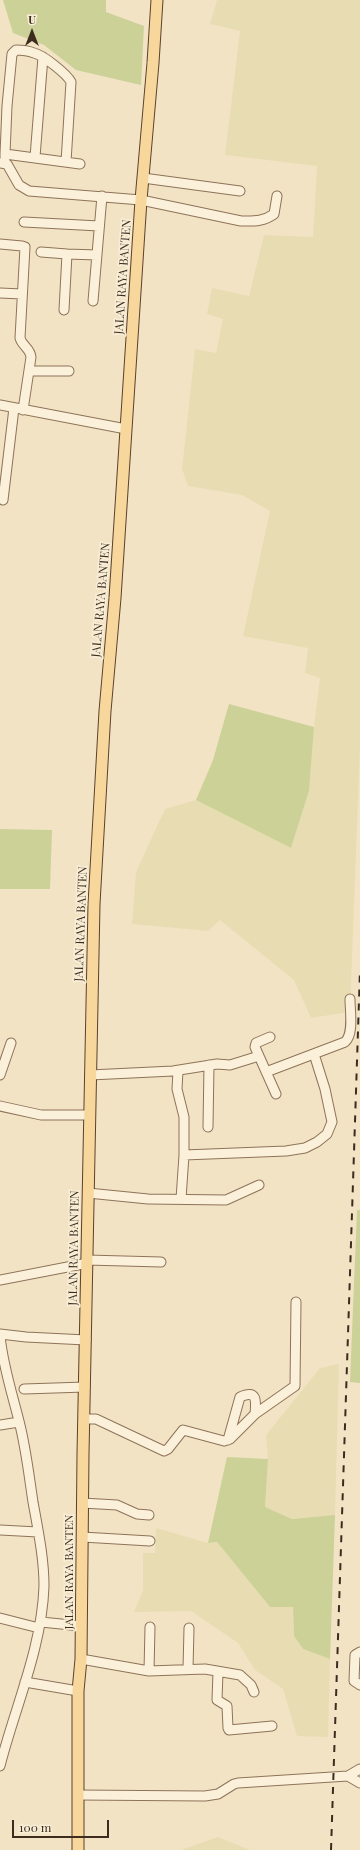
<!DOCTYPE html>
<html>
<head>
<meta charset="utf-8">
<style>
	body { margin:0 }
	#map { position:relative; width:360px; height:1850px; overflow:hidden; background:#f2e3c5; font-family:"Playfair Display",serif }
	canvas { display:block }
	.north { position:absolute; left:12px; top:12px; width:40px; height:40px; -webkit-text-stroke:3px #f8edd5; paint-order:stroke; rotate:0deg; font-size:11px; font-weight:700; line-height:16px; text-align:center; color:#3d2c1e }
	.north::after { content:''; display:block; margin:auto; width:14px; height:18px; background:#3d2c1e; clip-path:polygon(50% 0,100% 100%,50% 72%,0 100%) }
	.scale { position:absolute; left:12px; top:1820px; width:97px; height:18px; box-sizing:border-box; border:2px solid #3d2c1e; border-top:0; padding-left:5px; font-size:12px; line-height:14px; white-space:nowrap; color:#3d2c1e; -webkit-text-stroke:3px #f8edd5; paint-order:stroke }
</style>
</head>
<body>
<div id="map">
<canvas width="360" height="1850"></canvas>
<div class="north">U</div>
<div class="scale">100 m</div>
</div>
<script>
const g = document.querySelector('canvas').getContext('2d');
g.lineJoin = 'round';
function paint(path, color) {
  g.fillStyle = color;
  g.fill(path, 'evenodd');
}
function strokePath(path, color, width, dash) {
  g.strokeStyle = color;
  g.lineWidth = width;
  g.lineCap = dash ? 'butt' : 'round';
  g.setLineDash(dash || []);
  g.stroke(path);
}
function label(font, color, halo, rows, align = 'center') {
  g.font = font + ' "Playfair Display",serif';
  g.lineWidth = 3.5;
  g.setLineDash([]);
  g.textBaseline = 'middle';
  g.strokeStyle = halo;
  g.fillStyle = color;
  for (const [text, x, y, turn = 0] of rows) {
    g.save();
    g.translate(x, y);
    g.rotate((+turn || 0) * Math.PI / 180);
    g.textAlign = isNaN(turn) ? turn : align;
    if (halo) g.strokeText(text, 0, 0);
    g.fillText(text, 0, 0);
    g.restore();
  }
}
paint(new Path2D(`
	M217 0H360V746L350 1012 311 1018 294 980 220 920 208 931 132 924 136 872 165 809 196 800 291 848 309 791 314 727 320 678 305 673 308 648 243 636 270 511 242 495 188 486 182 469 195 349 216 353 223 319 207 314 212 288 249 296 264 235 313 237 317 166 225 155 240 31 210 24Z
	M339 1364 335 1515 292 1519 265 1507 268 1459 266 1435 320 1368Z
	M156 1528 208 1543 217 1542 270 1607H293L294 1636 303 1649 330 1659 328 1737 297 1736 283 1689 255 1670 238 1643 191 1611 134 1612 143 1590V1553H155Z
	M218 1837 250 1850H181Z`), '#e8ddb2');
paint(new Path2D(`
	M3 0H106V12L144 26 141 85 76 70 44 45 13 33Z
	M229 704 314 727 309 791 291 848 196 800 213 760Z
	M0 829 52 830 50 889H0Z
	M357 1210H360V1383L350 1382Z
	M227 1457 268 1459 265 1507 292 1519 335 1515 330 1659 303 1649 294 1636 293 1607H270L217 1542 208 1543Z`), '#ccd198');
const minor = new Path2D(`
	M5 154 7 106 12 54 16 50C22 50 29 51 34 53 43 55 67 74 71 82L66 162
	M35 157 43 57
	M5 158V154L80 164
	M0 163 7 164 19 185 29 191 141 200 241 221C253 221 263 222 274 214L277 196
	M143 178 240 191
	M24 222 99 226
	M0 244 22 246 25 247 20 338C22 346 30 348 31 357L23 410
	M41 252 67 254
	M0 293 22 294
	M93 301 102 196
	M64 310 67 254 97 255
	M29 371H69
	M0 405 126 429
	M3 500 14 408
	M259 1056 255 1047 256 1043 270 1037
	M178 1071 177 1089 184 1117V1155
	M266 1072 345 1042C354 1034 350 1011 350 999
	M0 1075 11 1043
	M90 1075 173 1071 217 1064 230 1065 259 1056 276 1094
	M0 1106 41 1115H89
	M208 1127 209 1065
	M88 1193 148 1199 226 1200 259 1185
	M181 1199 184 1155 286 1151 305 1148 317 1142 327 1134 332 1122 325 1089 314 1054
	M87 1260 161 1262
	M0 1280 88 1263
	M0 1334 26 1337 86 1340
	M0 1336C3 1366 12 1393 19 1421 26 1448 29 1476 33 1502 38 1530 44 1558 44 1586 42 1648 15 1707 0 1766
	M24 1389 85 1387
	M84 1419H96L164 1451 168 1449 183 1430 224 1441 230 1439 255 1414 295 1386 296 1302
	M0 1425 19 1422
	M228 1440 240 1397C258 1389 256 1402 255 1414
	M82 1503 117 1505 137 1514 149 1515
	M0 1530 38 1532
	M82 1537 150 1541
	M0 1618 39 1628
	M41 1622 81 1626
	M360 1652 355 1655 354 1681 360 1685
	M81 1659 149 1671 205 1669 240 1675 251 1685 254 1692
	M188 1669 189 1628
	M149 1671 150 1627
	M218 1672 217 1700 227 1706 228 1728 229 1730 272 1726
	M25 1682 78 1691
	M348 1776 360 1783
	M78 1795 205 1796 218 1794 234 1784 238 1783 348 1776 360 1769`);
const major = new Path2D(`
	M78 1850V1691L81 1659 83 1454 94 904 105 711 115 598 141 200 153 63 157 0`);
strokePath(minor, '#8e7359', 11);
strokePath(major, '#5c412d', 13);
strokePath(minor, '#fbf0d9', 9);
strokePath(major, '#f7d79b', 11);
strokePath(new Path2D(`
	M331 1850 360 970`), '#3d2c1e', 2, [7, 7]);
label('12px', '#3d2c1e', '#f8edd5', [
	["JALAN RAYA BANTEN",123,277,-86],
	["JALAN RAYA BANTEN",101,600,-85],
	["JALAN RAYA BANTEN",81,924,-88],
	["JALAN RAYA BANTEN",74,1248,-89],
	["JALAN RAYA BANTEN",69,1572,-90]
]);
</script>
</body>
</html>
